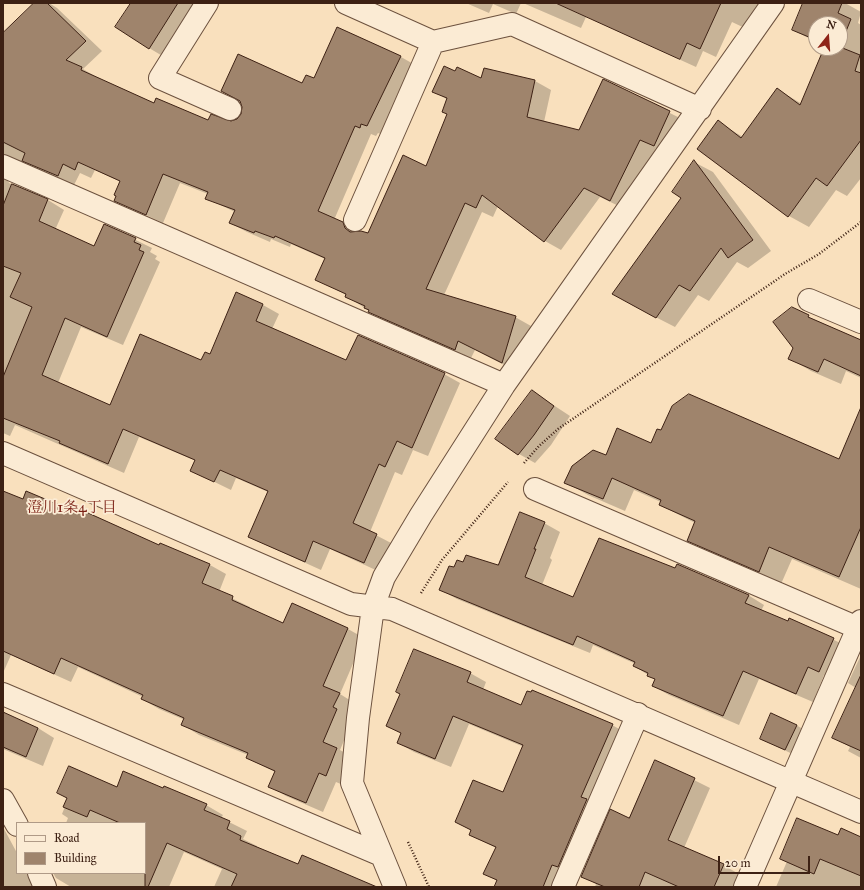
<!DOCTYPE html>
<html>
<head>
<meta charset="utf-8">
<style>
	body { margin:0 }
	#map { position:relative; width:864px; height:890px; overflow:hidden; background:#f9e0bd; font-family:"IM FELL Great Primer",serif }
	canvas { display:block }
	.frame { position:absolute; inset:0; border:4px solid #3d2114; pointer-events:none }
	.legend { position:absolute; left:16px; top:822px; width:130px; height:52px; box-sizing:border-box; background:#fbebd4; border:1px solid #af9a87; margin:0; padding:5px 7px; list-style:none; font-size:12px; color:#3d2114 }
	.legend li { display:flex; align-items:center; gap:8px; height:20px }
	.legend b { width:20px; border:1px solid #af9a87 }
	.north { position:absolute; left:808px; top:16px; width:40px; height:40px; box-sizing:border-box; background:#fbebd4; border:1px solid #af9a87; border-radius:50%; rotate:17deg; font-size:11px; font-weight:700; line-height:16px; text-align:center; color:#3d2114 }
	.north::after { content:''; display:block; margin:auto; width:14px; height:18px; background:#8f2418; clip-path:polygon(50% 0,100% 100%,50% 72%,0 100%) }
	.scale { position:absolute; left:718px; top:856px; width:92px; height:18px; box-sizing:border-box; border:2px solid #3d2114; border-top:0; padding-left:5px; font-size:12px; line-height:14px; white-space:nowrap; color:#3d2114; -webkit-text-stroke:3px #fbebd4; paint-order:stroke }
</style>
</head>
<body>
<div id="map">
<canvas width="864" height="890"></canvas>
<div class="frame"></div>
<ul class="legend">
<li><b style="height:5px;background:#fbebd4"></b>Road</li>
<li><b style="height:11px;background:#9f846c"></b>Building</li>
</ul>
<div class="north">N</div>
<div class="scale">20 m</div>
</div>
<script>
const g = document.querySelector('canvas').getContext('2d');
g.lineJoin = 'round';
function paint(path, color) {
  g.fillStyle = color;
  g.fill(path, 'evenodd');
}
function strokePath(path, color, width, dash) {
  g.strokeStyle = color;
  g.lineWidth = width;
  g.lineCap = dash ? 'butt' : 'round';
  g.setLineDash(dash || []);
  g.stroke(path);
}
function label(font, color, halo, rows, align = 'center') {
  g.font = font + ' "IM FELL Great Primer","Noto Serif JP",serif';
  g.lineWidth = 3.5;
  g.setLineDash([]);
  g.textBaseline = 'middle';
  g.strokeStyle = halo;
  g.fillStyle = color;
  for (const [text, x, y, turn = 0] of rows) {
    g.save();
    g.translate(x, y);
    g.rotate((+turn || 0) * Math.PI / 180);
    g.textAlign = isNaN(turn) ? turn : align;
    if (halo) g.strokeText(text, 0, 0);
    g.fillText(text, 0, 0);
    g.restore();
  }
}
paint(new Path2D(`
	M36 3H49L57 8 102 51 83 69 98 78 154 105 209 121 231 122 238 120 242 115 243 107 241 102 222 91 303 84 401 57 417 66 383 135 378 133 376 136 371 134 334 220 357 232 368 235 426 167 448 114V100L433 91 455 72 482 80 485 69 535 81 551 90 544 122 580 131 603 80 686 121 670 155 656 148 627 210 600 197 561 250 545 241 498 206 493 217 482 212 444 295 515 317 531 326 518 372 475 350 471 358 385 321 346 296V295L316 279 325 259 291 244 290 247 271 239 270 242 247 232 230 223 235 212 206 198 208 194 180 183 163 223 116 201 121 182 95 170 91 178 80 173 74 185 25 163 18 162 7 178 9 183 48 200 64 210 55 230 95 247 105 225 152 248 150 252 157 256 155 259 160 262 123 345 81 327 58 383 111 406 202 362 263 305 279 314 272 329 347 362 444 374 460 383 428 456 413 450 402 475 395 472 370 532 393 544 380 572 330 549 321 570 266 545 249 536 268 492 236 478 231 490 192 471 196 461 139 437 124 473 15 425 10 436 3 433V35Z
	M132 3H191L203 11 171 61 149 48Z
	M466 3H521L516 14 493 4 489 13Z
	M523 3H766L749 30 732 22 716 57 703 51 696 67 586 17 581 28Z
	M804 3H845L861 12 858 23 861 25V178L847 196 836 190 809 227 789 216 698 149 718 122 743 137 777 89 802 104 840 48V24H816V42L793 30Z
	M694 162 713 172 771 251 748 268 737 262 709 301 698 295 675 327 632 305 682 198Z
	M792 309 861 341V378L846 371 841 384 811 371 789 358 794 348Z
	M532 391 570 416 551 445 535 463 519 454Z
	M861 425V589L792 559 781 584 710 553 688 540 695 523 660 505 661 502 634 490 625 511 588 495 565 482 606 456 652 444 840 460Z
	M3 492 23 500 160 546 161 544 210 565 226 574 219 592 250 607 249 609 283 625 292 604 348 629 364 638 340 694 356 704 353 719 340 750 354 758 343 785 336 782 323 812 286 796 269 786 275 772 247 758 248 755 199 735 183 725 185 720 159 709 142 699 143 697 78 667 71 682 11 655 3 673Z
	M544 523 560 532 550 558 552 560 542 585 574 598 675 570 748 595 764 605 761 611 788 622 790 619 855 650 841 682 824 675 813 702 759 679 739 725 669 695 653 686 656 680 634 666 636 664 593 645 590 653 457 599 441 590 454 569 463 563 498 567Z
	M861 655V758L848 751 850 747 834 738 856 688 848 683Z
	M470 673 486 682 483 690 522 706 612 725 628 734 562 887H499V882L485 874 496 848 470 835 472 831 456 822 504 793 524 747 469 724 451 767 414 752 398 743 402 734 387 726Z
	M3 713 38 728 54 738 43 766 3 749Z
	M796 725 813 735 803 759 761 739Z
	M656 761 710 788 684 848 723 865 739 874 734 887H595L596 884 582 876 630 819Z
	M117 788 164 789 206 805 223 815 221 818 247 831 243 839 257 846V848L298 866 302 856 376 887H214L222 869 184 852 169 887H71L56 878 53 873H145V823H66L68 818 62 814 68 799 58 793Z
	M804 822 838 836 861 839V887H776Z
	M3 827 17 853V873H28L36 887H3Z`), '#0003');
const building = new Path2D(`
	M34 3H47L86 41 66 60 82 67 81 70 154 103 156 98 208 120 211 114 231 121 237 119 241 114 242 107 240 101 221 91 238 54 302 83 306 75 314 78 337 27 401 56 367 126 361 124 360 128 355 126 318 211 343 222 345 228 350 232 361 231 368 233 403 155 426 166 447 114 442 112 447 98 432 92 444 66 455 71 457 67 481 78 484 68 535 80 527 117 579 130 603 79 670 111 654 146 640 140 610 201 584 188 544 242 482 195 476 208 465 203 426 289 516 316 502 363 458 341 455 350 368 312 369 310 364 308 365 306 345 297 346 294 315 280 325 258 275 236 274 238 255 231 254 233 229 223 235 210 205 199 208 192 163 174 146 215 114 201 116 196 114 195 120 181 78 162 75 170 63 164 58 176 22 161 25 153 3 142V33Z
	M131 3H178L149 49 115 27Z
	M556 3H721L700 49 687 43 680 59Z
	M803 3H842L838 13 851 19 840 46V24H816V40L792 30Z
	M840 47 860 55 855 71 861 73V140L827 186 816 178 788 217 697 149 718 120 741 138 777 88 800 105 824 48Z
	M694 160 753 240 728 258 721 248 690 291 679 285 656 318 612 294 681 198 672 192Z
	M12 184 48 199 39 221 94 246 104 224 136 238 134 242 141 245 139 250 144 252 107 337 65 318 42 375 110 405 140 334 201 360 205 352 210 354 236 292 263 304 256 321 346 360 358 335 445 373 412 448 397 441 385 467 379 464 353 523 377 534 364 563 313 541 305 562 248 537 268 491 220 470 214 482 190 471 195 460 123 429 108 464 59 443 60 441 3 418V377L32 307 10 297 21 273 3 266V206Z
	M792 307 809 315 808 317 861 340V376L824 359 818 372 788 359 793 348 773 322Z
	M532 390 554 406 534 435 518 455 495 439Z
	M689 394 839 459 861 407V527L839 577 769 547 759 572 687 541 695 521 659 505 661 500 612 478 603 499 564 483 572 466 593 450 606 455 617 428 651 443 657 429 661 430 672 406Z
	M3 491 23 499 26 491 64 507 66 503 159 545 160 543 210 564 202 583 233 596 232 600 283 623 292 603 348 628 323 686 340 693 333 707 337 709 323 742 337 748 326 776 319 773 306 803 268 787 275 771 246 758 248 753 181 725 184 718 141 699 143 695 61 658 54 674 3 651Z
	M520 512 545 522 534 549H536L525 577 573 597 599 538 675 568 677 564 749 595 745 603 788 621 789 618 834 638 819 672 808 667 796 694 743 671 723 716 652 686 655 679 647 676 648 673 633 666 635 662 577 636 573 645 439 590 449 566 454 567 457 560 463 562 466 555 498 565Z
	M414 649 471 672 467 682 521 705 527 691 531 692 532 690 613 724 581 797 587 799 558 867 552 865 543 887H494L497 880 483 874 496 847 469 835 471 830 455 822 473 780 503 792 523 745 453 716 435 759 397 743 401 733 386 726 400 694 396 692Z
	M861 675V751L832 738Z
	M3 712 38 728 26 757 3 747Z
	M771 713 797 725 785 750 760 739Z
	M655 760 695 778 668 840 724 864 714 887H679L645 872 639 887H605L581 877 610 809 629 818Z
	M69 766 117 787 123 771 163 788 164 786 207 804 204 810 230 821 227 829 241 836 240 840 298 864 302 855 377 887H231L237 874 167 843 148 887H145V823H120L90 810 87 817 63 807 67 798 57 793Z
	M797 818 838 835 841 828 861 837V876L820 859 814 874 780 859Z`);
paint(building, '#9f846c');
strokePath(building, '#3d2114', 1);
const minor = new Path2D(`
	M207 3 160 78 230 109
	M346 3 433 42 512 24 700 109
	M3 166 504 385
	M355 220 433 42
	M809 300 861 322
	M3 453 351 604 392 609 861 812
	M535 489 858 628
	M3 694 381 855
	M3 800 17 825
	M39 873 45 887
	M395 887 352 783 358 718 373 607 384 577 421 515 504 385 773 3
	M563 887 638 714
	M745 887 861 621`);
strokePath(minor, '#6c513e', 24);
strokePath(new Path2D(`
	M524 463 539 446 558 429 785 274 819 254 861 222
	M421 593 442 560 508 482
	M408 842 429 887`), '#3d2114', 2.5, [1, 2]);
strokePath(minor, '#fbebd4', 22);
label('15px', '#7a1f14', '#fbebd4', [
	["澄川1条4丁目",72,508]
]);
</script>
</body>
</html>
